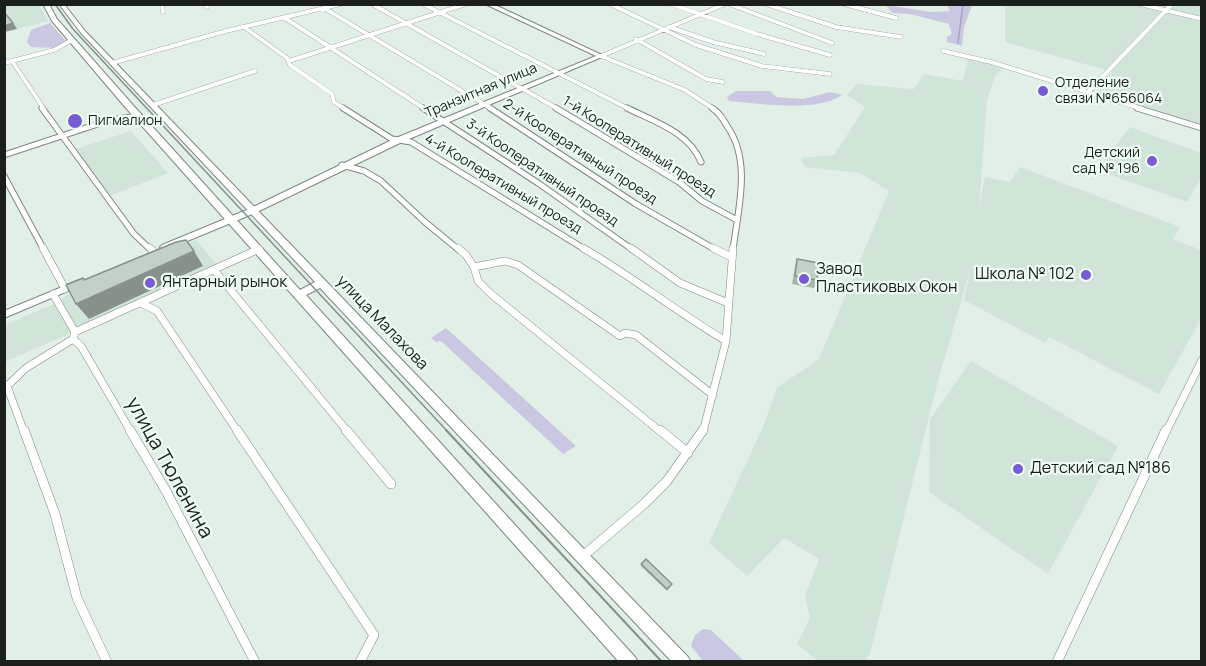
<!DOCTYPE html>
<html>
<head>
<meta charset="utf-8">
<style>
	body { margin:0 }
	#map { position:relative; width:1206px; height:666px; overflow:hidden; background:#e1efe6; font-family:Manrope,sans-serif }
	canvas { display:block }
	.frame { position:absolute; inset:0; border:6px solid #1a1f1c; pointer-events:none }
</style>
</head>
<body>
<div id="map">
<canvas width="1206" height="666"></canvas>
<div class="frame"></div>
</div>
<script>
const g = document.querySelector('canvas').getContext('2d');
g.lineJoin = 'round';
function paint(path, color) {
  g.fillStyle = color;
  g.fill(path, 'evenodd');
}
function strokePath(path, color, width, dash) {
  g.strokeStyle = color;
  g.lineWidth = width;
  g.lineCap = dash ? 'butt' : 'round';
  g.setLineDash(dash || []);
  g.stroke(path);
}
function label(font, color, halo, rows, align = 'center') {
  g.font = font + ' Manrope,sans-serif';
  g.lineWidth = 4.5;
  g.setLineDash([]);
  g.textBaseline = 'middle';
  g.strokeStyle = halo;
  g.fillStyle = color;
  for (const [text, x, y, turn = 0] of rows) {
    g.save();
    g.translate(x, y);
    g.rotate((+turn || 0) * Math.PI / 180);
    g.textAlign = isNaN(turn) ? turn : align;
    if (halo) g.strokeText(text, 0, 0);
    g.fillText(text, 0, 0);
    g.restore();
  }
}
paint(new Path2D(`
	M5 5H39L48 21 5 32Z
	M1003 5H1201V124L1097 92 1113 72 1005 42V5Z
	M968 58 1004 67 995 76 987 100 979 207 985 177 1010 182 1020 167 1180 227 1173 239 1201 250V319L1159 394 1049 337 1045 343 964 300 970 270 936 388 870 654 865 661H818L797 644 810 618 805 596 819 559 784 538 747 576 709 543 763 427 777 388 819 359 889 191 860 173 805 167 801 158 834 155 865 107 847 95 856 84 914 89 924 74 963 81Z
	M1130 127 1201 153V178L1187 202 1097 170Z
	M131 131 168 173 110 196 76 149Z
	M196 240 219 267 5 362 4 325 59 302 65 296Z
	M971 361 1118 446 1048 574 929 492 930 419Z`), '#d0e5d8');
paint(new Path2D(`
	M886 5 931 12 950 11 947 5H972L964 27 962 46 947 42V37L952 34 949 24 910 14 892 13Z
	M50 23 67 42 55 48 31 47 27 42 31 30Z
	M736 91H770L776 97 803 99 830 92 842 95C817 113 758 103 729 101L727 97Z
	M446 328 576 446 563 454 441 341 436 342 431 338Z
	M703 629 711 630 744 661H703L691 646 695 635Z`), '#cac7e3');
strokePath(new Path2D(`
	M958 43 963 4`), '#a4a1c3', 1.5);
const streetFar3 = new Path2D(`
	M162 4 163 12
	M207 4V7
	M372 4 558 109
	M423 4 629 109
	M610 4 696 45 762 66 830 74
	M671 4 757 34 830 55
	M729 4 832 43
	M766 4 836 27 901 37
	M844 4 896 18
	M1140 4 1202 19
	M324 8 492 109
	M285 18 425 109
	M244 27 287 58 290 65 332 94 334 102 345 109
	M669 27 713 42 764 54
	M636 39 706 79 723 82
	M943 51 991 62 1142 109
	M601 56 725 4
	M601 56 685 90 714 109
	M12 61 44 109
	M289 61 466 4
	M4 63 54 50 72 40
	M112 63 226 31 341 4
	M1088 92 1172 4
	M153 105 255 71`);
const streetFar2 = new Path2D(`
	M42 108 134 234 151 250
	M343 108 392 139 411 142 586 250
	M423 108 538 183 633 250
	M490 108 636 204 716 250
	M556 108 679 182 702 201 737 220
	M627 108C653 121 689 132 701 162
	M712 108C719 112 723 119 727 126 752 161 738 209 733 250
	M1137 108 1202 128
	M4 155 110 120 139 116
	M342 165 364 171 381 181 425 222 459 250
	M4 176 44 250`);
const streetFar1 = new Path2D(`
	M43 248 65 289
	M150 248 154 252
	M458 248 466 255 474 267 505 261 518 265 620 336 625 333 636 335 713 395
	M583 248C633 277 677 312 726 341
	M631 248 680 283 728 303
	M713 248 731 257
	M474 267 478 281 491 294 661 432
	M214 270 348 432
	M53 294 75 332 73 339 81 346 131 432
	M141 303 157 311 238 432
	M75 332 259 249
	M24 432 7 386 26 368 73 339
	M703 432 726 341 733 248
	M1166 432 1202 360`);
const street = new Path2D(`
	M24 430 55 514 77 598 107 662
	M130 430 166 491 255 662
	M237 430 374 635 360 662
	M346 430 391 484
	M660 430 688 453
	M583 556 644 504 667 481 703 430
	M1057 662 1166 430`);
const secondary = new Path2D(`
	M485 4H493L604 56 402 142 255 213 168 249H162L160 247 162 245 249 209 396 138 596 56Z
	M79 280 82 281 84 283 82 285 4 318V311Z`);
const primary = new Path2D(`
	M43 4H49L57 19 132 104 300 290 315 282 81 33 59 4H64L85 31 688 657 691 662H672L320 288 306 295 635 657 638 662H619L126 108 52 21Z`);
strokePath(streetFar3, '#7c8981', 4.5);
strokePath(streetFar2, '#7c8981', 7);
strokePath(streetFar1, '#7c8981', 8);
strokePath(street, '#7c8981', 10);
strokePath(secondary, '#7c8981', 2);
strokePath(primary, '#7c8981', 2);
strokePath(streetFar3, '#fff', 4);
strokePath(streetFar2, '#fff', 5);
strokePath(streetFar1, '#fff', 7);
strokePath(street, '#fff', 9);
paint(secondary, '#fff');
paint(primary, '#fff');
strokePath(new Path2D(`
	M55 4 73 29 448 432`), '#869089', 1.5);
strokePath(new Path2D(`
	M446 430 662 662`), '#869089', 2);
paint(new Path2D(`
	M797 259 817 280 814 288 792 284 795 267Z
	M641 564 671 586 667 591 641 566Z`), '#a8b3ab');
paint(new Path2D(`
	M13 23 17 29 4 32V26Z
	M194 251 203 266 89 319 76 304Z`), '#88928b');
const building = new Path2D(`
	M4 12 13 23 4 26Z
	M186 240 194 251 76 304 66 285 83 278 84 280 176 242Z
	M797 259 819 263 817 280 795 276Z
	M646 559 672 584 667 589 641 564Z`);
paint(building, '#c3d0c7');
strokePath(building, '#88928b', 1.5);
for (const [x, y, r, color] of [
	[1043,91,6,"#775ad4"],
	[75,121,8,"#775ad4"],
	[1152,161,6,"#775ad4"],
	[1086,275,6,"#775ad4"],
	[804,279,6,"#775ad4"],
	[150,283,6,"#775ad4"],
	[1018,469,6,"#775ad4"]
]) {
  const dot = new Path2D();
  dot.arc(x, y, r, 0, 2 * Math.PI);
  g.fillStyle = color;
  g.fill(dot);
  strokePath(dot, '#eefcf3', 2);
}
label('14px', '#1a1f1c', '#eefcf3', [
	["Отделение",1055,83],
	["связи №656064",1055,99],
	["Пигмалион",88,121],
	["Детский",1140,153,"right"],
	["сад № 196",1140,169,"right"]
], 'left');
label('14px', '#1a1f1c', '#eefcf3', [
	["Транзитная улица",481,91,-23],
	["1-й Кооперативный проезд",639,147,32],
	["2-й Кооперативный проезд",580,152,33],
	["3-й Кооперативный проезд",542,173,34],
	["4-й Кооперативный проезд",503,184,31]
]);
label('16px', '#1a1f1c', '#eefcf3', [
	["Завод",816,270],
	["Пластиковых Окон",816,288],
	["Школа № 102",1074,275,"right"],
	["Янтарный рынок",162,283],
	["Детский сад №186",1030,469]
], 'left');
label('16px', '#1a1f1c', '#eefcf3', [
	["улица Малахова",382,323,46]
]);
label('20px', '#1a1f1c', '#eefcf3', [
	["улица Тюленина",169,468,61]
]);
</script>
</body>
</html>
